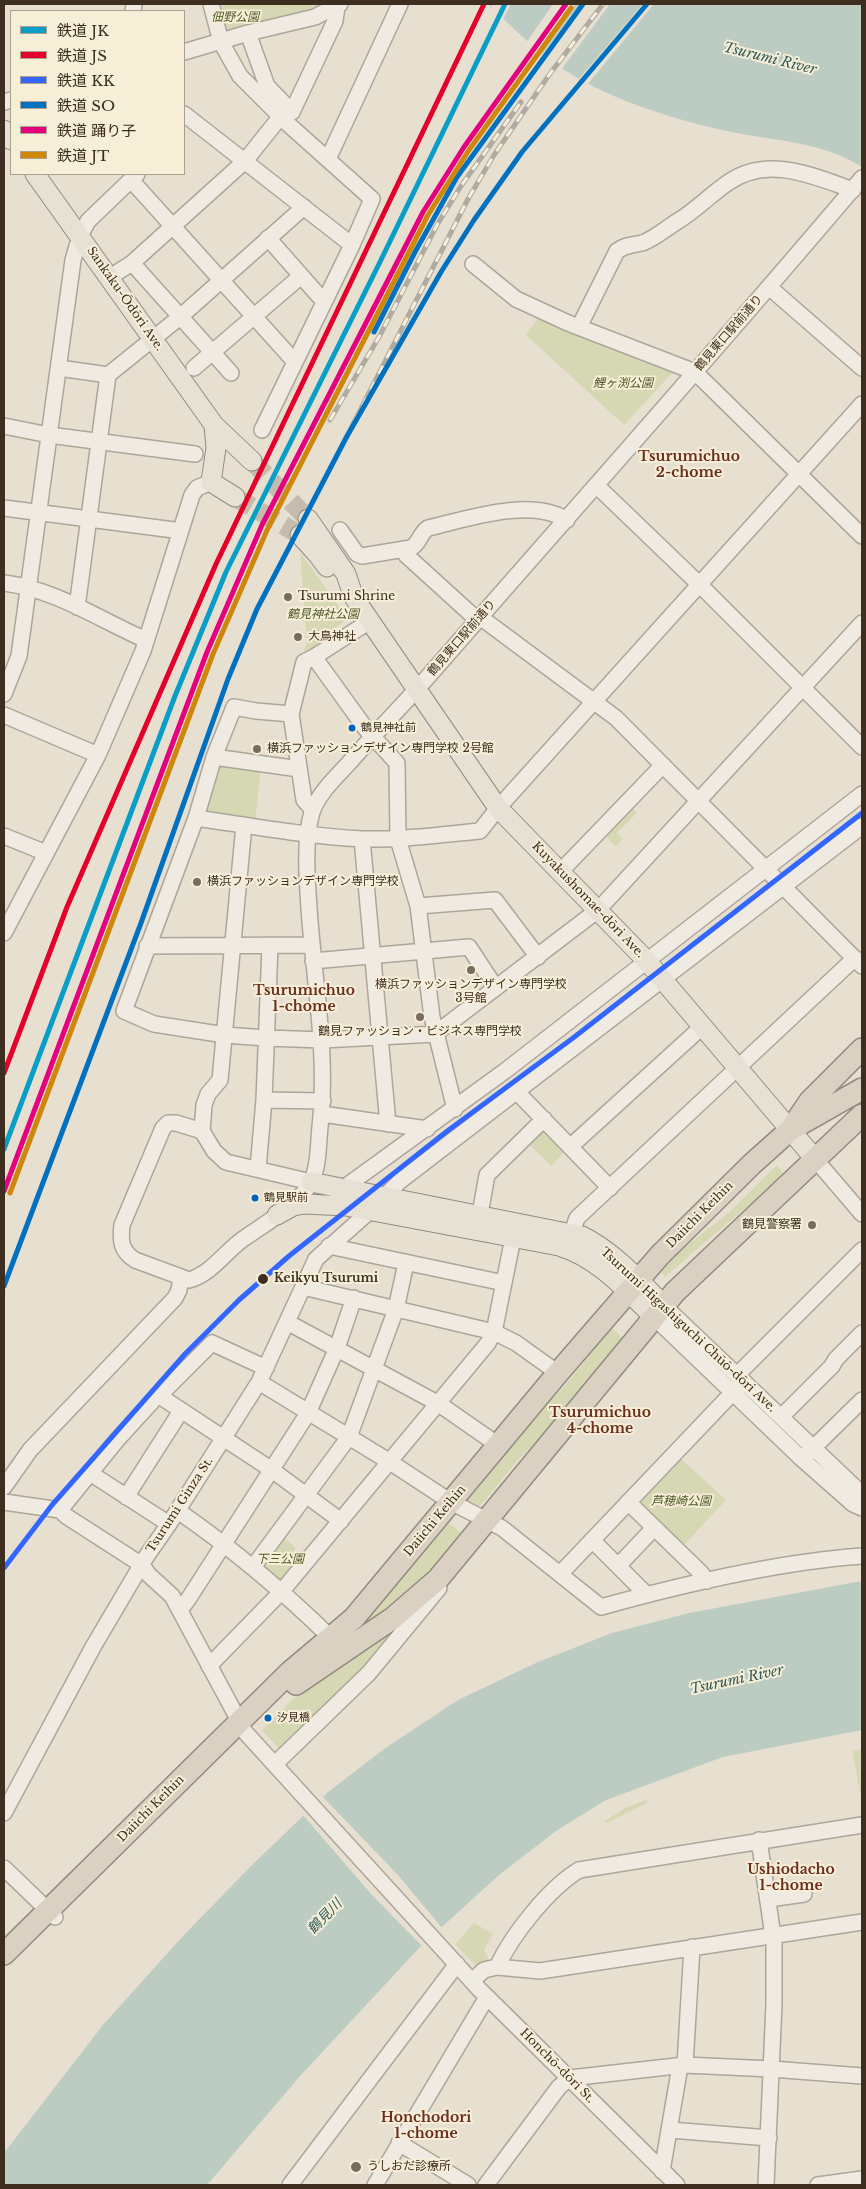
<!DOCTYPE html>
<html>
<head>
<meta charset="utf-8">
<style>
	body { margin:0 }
	#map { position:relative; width:866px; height:2189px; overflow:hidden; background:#e7e0d1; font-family:"Libre Baskerville","Noto Sans JP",serif }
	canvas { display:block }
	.frame { position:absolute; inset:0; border:5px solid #3d2e20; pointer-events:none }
	.legend { position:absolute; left:10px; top:10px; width:175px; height:165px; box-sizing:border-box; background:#f7eed8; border:1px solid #ada18e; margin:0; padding:6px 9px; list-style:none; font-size:15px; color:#3d2e20 }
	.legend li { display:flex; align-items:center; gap:10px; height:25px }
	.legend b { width:25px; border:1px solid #ada18e }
</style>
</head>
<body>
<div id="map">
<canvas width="866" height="2189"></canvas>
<div class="frame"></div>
<ul class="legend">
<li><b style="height:6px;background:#099ec7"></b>鉄道 JK</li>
<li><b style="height:6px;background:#e4002b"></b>鉄道 JS</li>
<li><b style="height:6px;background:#36f"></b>鉄道 KK</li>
<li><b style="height:6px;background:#0071c1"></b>鉄道 SO</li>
<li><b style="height:6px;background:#e5007d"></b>鉄道 踊り子</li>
<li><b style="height:6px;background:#ce8708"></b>鉄道 JT</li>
</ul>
</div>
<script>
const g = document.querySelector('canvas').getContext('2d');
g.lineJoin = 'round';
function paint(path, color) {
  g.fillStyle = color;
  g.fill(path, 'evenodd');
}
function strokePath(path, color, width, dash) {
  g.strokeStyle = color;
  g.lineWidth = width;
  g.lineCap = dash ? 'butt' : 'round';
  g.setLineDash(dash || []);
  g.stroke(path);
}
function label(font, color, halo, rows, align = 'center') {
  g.font = font + ' "Libre Baskerville","Noto Sans JP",serif';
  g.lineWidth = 4;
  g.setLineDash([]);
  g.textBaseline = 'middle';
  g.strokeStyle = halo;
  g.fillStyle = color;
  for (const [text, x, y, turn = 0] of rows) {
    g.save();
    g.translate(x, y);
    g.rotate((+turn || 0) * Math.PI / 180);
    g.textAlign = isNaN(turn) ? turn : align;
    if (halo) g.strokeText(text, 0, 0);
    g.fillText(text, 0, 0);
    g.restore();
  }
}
paint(new Path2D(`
	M215 4H330L317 12 222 35Z
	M538 318 672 373 624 425 526 335Z
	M300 552 348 619 334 629 339 637 301 661 307 642Z
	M219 761 261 766 255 823 202 816Z
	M629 805 637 813 617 833 623 839 616 846 602 833Z
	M544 1126 567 1149 551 1166 527 1142Z
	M777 1165 785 1175 705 1242 665 1277 659 1269 665 1263 727 1214Z
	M612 1328 624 1339 551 1428 518 1460 481 1505 476 1506 466 1501V1499L533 1416 563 1388Z
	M679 1457 726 1500 683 1546 639 1505V1501Z
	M446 1521 463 1534 425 1579 389 1613 353 1635Z
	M281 1535 296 1548 293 1552 301 1559 280 1583 257 1565Z
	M385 1635 389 1638 377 1656 280 1750 262 1730 295 1697V1692Z
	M862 1749V1793L860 1794 853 1751Z
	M646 1800 647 1803 607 1823 605 1821 625 1808Z
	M474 1923 493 1934 484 1950 489 1960 478 1968 455 1944Z`), '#d6d7b3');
paint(new Path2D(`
	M488 4H862V167C827 144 781 141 742 134 684 123 615 102 566 71 537 52 513 28 488 4Z
	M862 1581V1730L723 1757 606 1800 556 1831 499 1875 420 1947 301 2075 207 2185H4V2153L103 2025 182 1937 252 1865 327 1793 384 1749 458 1700 538 1662 612 1633 689 1613Z`), '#bcccc2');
paint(new Path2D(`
	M493 4H511L502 21 490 9Z
	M553 4H575L540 55 526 43Z
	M580 4H610L561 70 541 56Z
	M643 4H654L587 85 578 80Z
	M321 1795 398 1875 443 1929 423 1947 372 1895 302 1814Z`), '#e7e0d1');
strokePath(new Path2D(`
	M252 461 308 519
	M235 497 300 535`), '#c5bcae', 19, [19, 9]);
const minor = new Path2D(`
	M211 4 221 42 240 76 288 124 372 199 352 245 262 430
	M133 11 134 4
	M248 33 267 86 292 112 335 21 337 7
	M184 52 248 33 315 17 340 4
	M4 102 11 100
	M184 114 352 245
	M328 159 400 4
	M131 180 295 362
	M268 238 319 296 325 299
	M132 263 231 373
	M473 264 516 299 568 323 695 372 862 536
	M110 277 132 263 245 161 281 116
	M769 287 862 368
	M579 327 617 251C625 245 632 245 642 243 652 240 668 227 678 221 696 210 711 194 729 182 768 155 813 176 853 190
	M59 368 108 375 77 607
	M194 368 301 276
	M108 375 180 317 304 207
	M4 426 49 435 195 454
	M597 486 700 585 862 747
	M4 508 174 530
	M340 530 357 554 362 556 411 548C420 543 420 533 428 528 467 519 530 497 567 520
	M405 549 406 555 472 615 480 617 616 718 862 966
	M4 583C55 589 100 620 146 640
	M370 621 314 657 366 729 397 763 398 839 418 906 432 1017 455 1109
	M4 694 19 656 73 260 80 236 88 221 137 174
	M291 714 256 711 234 707 214 757 196 818 124 1011 154 1024 225 1035 266 1038 323 1040 435 1034 598 910 862 623
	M4 715 98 755
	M214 757 299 769
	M313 810 304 800 291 714 304 662 314 657
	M196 818C251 826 306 836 362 839 401 840 440 835 480 831L498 808 862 404
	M244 825 220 1080 208 1094 204 1105 202 1131 214 1151 226 1162 311 1182
	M4 836 46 853
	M362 839 388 1124
	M560 872 663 765
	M418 906 495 900 538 957
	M4 933 98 755 143 651 192 495 197 488 211 482
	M147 946 312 945
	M313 961 469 947 496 988
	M516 1091 610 1188
	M264 1100 323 1101
	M322 1114 427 1129
	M202 1131 176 1123H168L163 1128 122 1225C120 1241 121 1251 135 1260L189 1280C211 1274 225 1252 243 1239 264 1224 300 1204 311 1182 319 1166 318 1145 320 1127 328 1053 314 982 309 908 307 880 304 839 312 812 318 794 336 777 349 763 376 732 405 703 433 671 576 507 721 345 862 178
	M571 1146 703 1026
	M815 1159 862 1214
	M258 1169 264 1100 270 946
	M345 1187 505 1071 862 794
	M480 1214 487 1175 544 1119
	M568 1244 577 1218 855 958
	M329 1246 504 1283
	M303 1287 494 1332 516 1343 558 1373
	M664 1306 862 1494
	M654 1317 802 1459 853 1504 862 1508
	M287 1322 439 1404 498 1445
	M737 1375 862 1250
	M259 1382 390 1462 451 1502 502 1528 601 1607C684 1584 776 1562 862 1556
	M158 1395 272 1470 341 1521
	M781 1417 832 1366 836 1359 862 1333
	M806 1455 862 1400
	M90 1473 169 1524
	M4 1487 30 1450 175 1298 179 1290 181 1278
	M126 1497 181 1411
	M4 1502 60 1510 66 1516 142 1565 149 1575 172 1596 245 1732 479 1989 677 2185
	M628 1502 701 1573 707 1581
	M60 1510 117 1440 158 1395 164 1391 212 1343 266 1368
	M178 1511C233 1549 283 1591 331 1638
	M592 1540 647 1595
	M618 1566 654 1528
	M253 1567 349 1437 396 1309 406 1263
	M560 1574 738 1387
	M180 1610 189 1598 308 1413 337 1348 354 1298
	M209 1666 282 1591 488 1343 494 1332 515 1228
	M275 1764 369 1673 439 1588
	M4 1813 93 1647 146 1557 169 1524 259 1382 316 1259 371 1210 400 1181 862 826
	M759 1840 774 1943V2004L766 2185
	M4 1868 55 1917
	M769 1899 804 1894
	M497 1967C512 1935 548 1889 579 1870L862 1825
	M472 1981 484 1970 497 1967 540 1971 862 1922
	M685 2065 692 1947
	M670 2130 769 2138
	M399 2143 468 2185
	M662 2171 680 2066
	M290 2185 457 1964
	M375 2185 487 1997
	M486 2185 559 2087 570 2078 685 2065 772 2069 862 2076
	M818 2185 862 2179`);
const major = new Path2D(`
	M4 130 11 140
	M35 174 214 425 216 448 211 482 235 497
	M214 425 252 461
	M308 519 346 574 353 595 359 605 498 808 646 960 815 1159
	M300 535 318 555 327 567
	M311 1182 582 1236C614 1252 639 1280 664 1306
	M277 1215 293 1206 305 1204 346 1206 559 1246C598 1258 625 1289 654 1317`);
const highway = new Path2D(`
	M793 1126 810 1101 862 1049
	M296 1684 393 1618 438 1579 675 1292 862 1115
	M4 1954 290 1672 354 1618 558 1373 660 1255 752 1164 790 1130 862 1089`);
strokePath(minor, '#ada599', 18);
strokePath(major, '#928b80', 21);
strokePath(highway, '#928b80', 24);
strokePath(minor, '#efebe3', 15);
strokePath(major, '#e6e1d4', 19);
strokePath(highway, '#dad1c2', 21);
const rail = new Path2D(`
	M330 420 379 337 437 225 461 186 521 102
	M346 438 468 199 494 155 549 75 603 4`);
strokePath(rail, '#afaaa2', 5);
strokePath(rail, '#f7eed8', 3, [9]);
strokePath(new Path2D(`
	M4 1149 175 696 226 572 379 264 505 4`), '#099ec7', 5);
strokePath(new Path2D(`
	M4 1073 67 907 216 564 484 4`), '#e4002b', 5);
strokePath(new Path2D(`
	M4 1568 52 1505 185 1354 239 1300 289 1256 446 1132 573 1038 862 813`), '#36f', 5);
strokePath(new Path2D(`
	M374 332 415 252 457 177 583 4
	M4 1286 141 923 228 679 257 609 346 438 441 272 474 220 522 152 647 4`), '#0071c1', 5);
strokePath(new Path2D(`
	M4 1191 207 652 262 525 423 212 464 147 566 4`), '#e5007d', 5);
strokePath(new Path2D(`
	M10 1193 213 654 268 528 428 215 469 150 571 8`), '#ce8708', 5);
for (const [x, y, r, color] of [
	[288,597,5,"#786c5e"],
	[298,637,5,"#786c5e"],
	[352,728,4.5,"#0065bd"],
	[257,749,5,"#786c5e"],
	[197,882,5,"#786c5e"],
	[471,970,5,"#786c5e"],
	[420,1017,5,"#786c5e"],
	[255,1198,4.5,"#0065bd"],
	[812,1225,5,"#786c5e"],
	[263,1279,6,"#3d2e20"],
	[268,1718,4.5,"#0065bd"],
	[356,2167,6,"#786c5e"]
]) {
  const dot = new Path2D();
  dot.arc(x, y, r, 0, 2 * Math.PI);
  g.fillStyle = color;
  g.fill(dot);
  strokePath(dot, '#f7eed8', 2);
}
label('11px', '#3d2e20', '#f7eed8', [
	["鶴見神社前",361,728],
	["鶴見駅前",264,1198],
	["汐見橋",277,1718]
], 'left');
label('italic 12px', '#4d5a26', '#f7eed8', [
	["佃野公園",235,18],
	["鯉ヶ渕公園",623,384],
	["鶴見神社公園",323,615],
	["芦穂崎公園",681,1502],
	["下三公園",280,1560]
]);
label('12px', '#3d2e20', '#f7eed8', [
	["Sankaku-Ōdōri Ave.",125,299,55],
	["鶴見東口駅前通り",729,333,-49],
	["鶴見東口駅前通り",462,638,-49],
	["Kuyakushomae-dōri Ave.",588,900,46],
	["Daiichi Keihin",700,1215,-45],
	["Tsurumi Higashiguchi Chūō-dōri Ave.",688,1330,43],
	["Tsurumi Ginza St.",180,1505,-57],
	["Daiichi Keihin",435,1521,-50],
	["Daiichi Keihin",151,1809,-45],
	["Honchō-dōri St.",557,2066,45]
]);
label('12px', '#3d2e20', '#f7eed8', [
	["Tsurumi Shrine",298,597],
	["大鳥神社",308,637],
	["横浜ファッションデザイン専門学校 2号館",267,749],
	["横浜ファッションデザイン専門学校",207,882],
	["横浜ファッションデザイン専門学校",471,985,"center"],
	["3号館",471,999,"center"],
	["鶴見ファッション・ビジネス専門学校",420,1032,"center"],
	["鶴見警察署",802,1225,"right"],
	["うしおだ診療所",367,2167]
], 'left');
label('bold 12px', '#3d2e20', '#f7eed8', [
	["Keikyu Tsurumi",274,1279]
], 'left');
label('italic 14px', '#2f5d5a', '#f7eed8', [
	["Tsurumi River",770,59,14],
	["Tsurumi River",737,1680,-12],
	["鶴見川",325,1917,-46]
]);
label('bold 14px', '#6b2e1e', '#f7eed8', [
	["Tsurumichuo",689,457],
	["2-chome",689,473],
	["Tsurumichuo",304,991],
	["1-chome",304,1007],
	["Tsurumichuo",600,1413],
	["4-chome",600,1429],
	["Ushiodacho",791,1870],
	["1-chome",791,1886],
	["Honchodori",426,2118],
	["1-chome",426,2134]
]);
</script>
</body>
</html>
